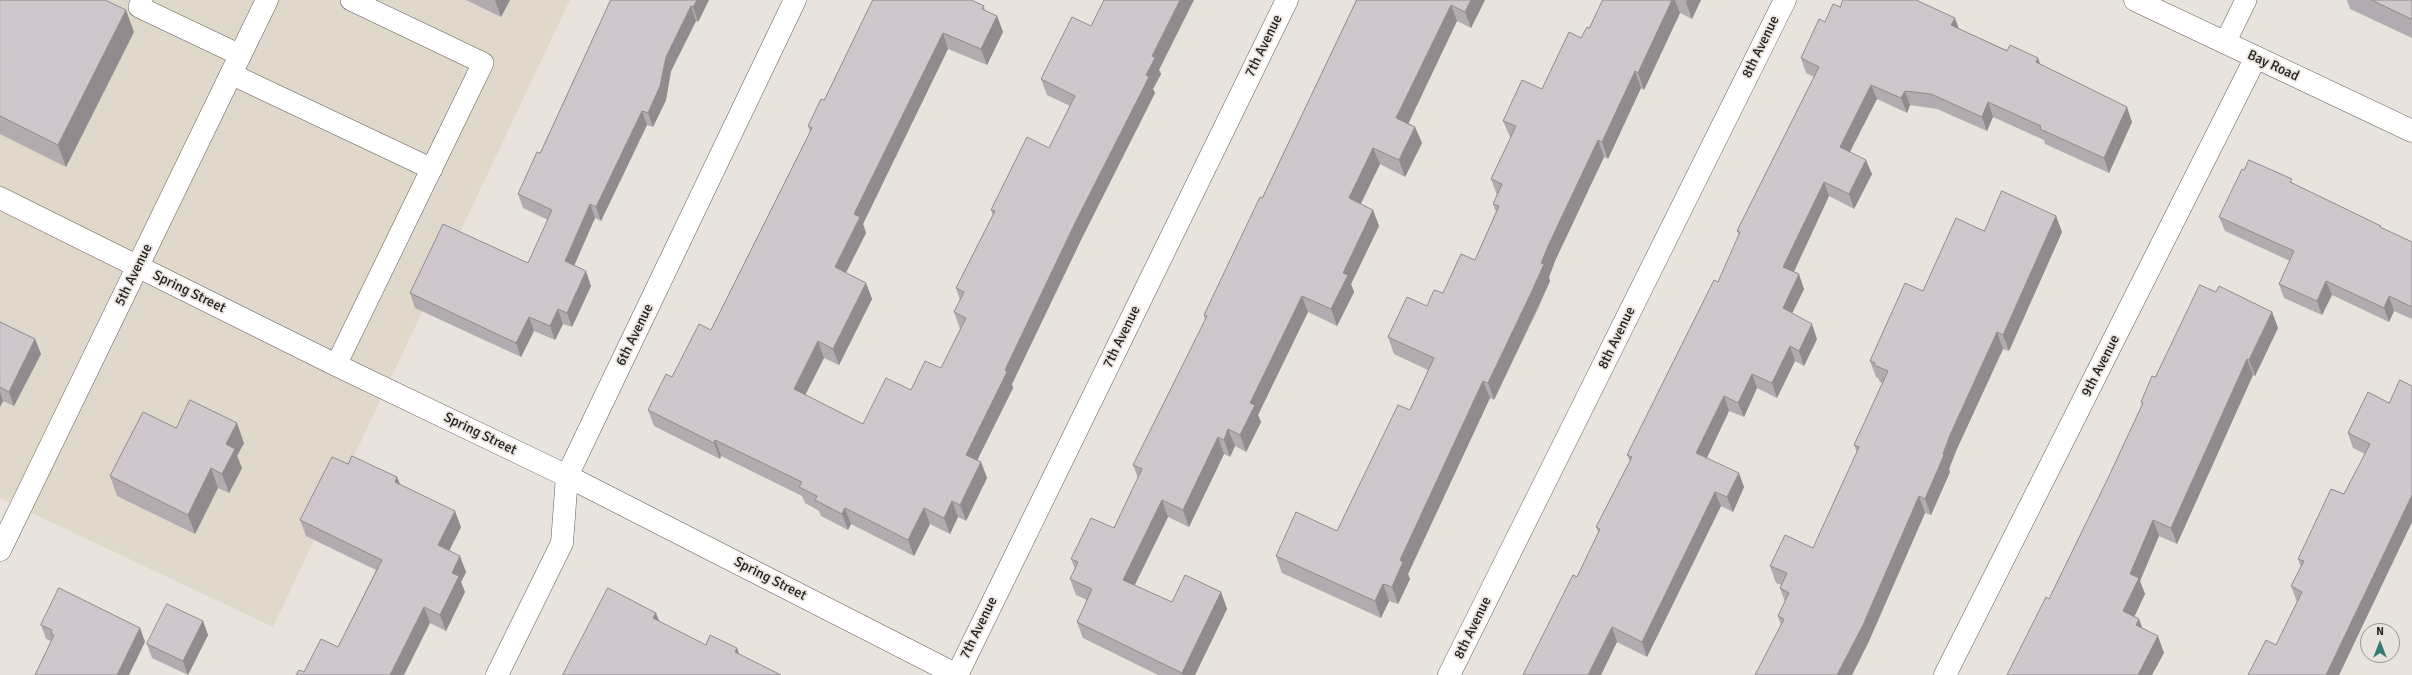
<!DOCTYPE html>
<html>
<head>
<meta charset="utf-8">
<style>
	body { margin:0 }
	#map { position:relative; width:2412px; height:675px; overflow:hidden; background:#e8e4dd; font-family:Signika,sans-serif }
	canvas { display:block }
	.north { position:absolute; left:2360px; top:623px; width:40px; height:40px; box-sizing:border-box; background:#e8e4dd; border:1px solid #999691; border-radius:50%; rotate:0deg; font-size:11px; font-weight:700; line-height:16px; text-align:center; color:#23211f }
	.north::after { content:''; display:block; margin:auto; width:14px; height:18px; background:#327a75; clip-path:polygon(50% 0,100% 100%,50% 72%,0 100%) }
</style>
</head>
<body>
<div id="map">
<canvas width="2412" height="675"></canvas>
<div class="north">N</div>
</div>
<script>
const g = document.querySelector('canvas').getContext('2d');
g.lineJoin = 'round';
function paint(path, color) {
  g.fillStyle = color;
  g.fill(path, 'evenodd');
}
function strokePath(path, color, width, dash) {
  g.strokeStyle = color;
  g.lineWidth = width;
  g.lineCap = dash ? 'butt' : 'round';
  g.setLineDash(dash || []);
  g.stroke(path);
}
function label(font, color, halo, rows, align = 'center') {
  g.font = font + ' Signika,sans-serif';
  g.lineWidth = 3.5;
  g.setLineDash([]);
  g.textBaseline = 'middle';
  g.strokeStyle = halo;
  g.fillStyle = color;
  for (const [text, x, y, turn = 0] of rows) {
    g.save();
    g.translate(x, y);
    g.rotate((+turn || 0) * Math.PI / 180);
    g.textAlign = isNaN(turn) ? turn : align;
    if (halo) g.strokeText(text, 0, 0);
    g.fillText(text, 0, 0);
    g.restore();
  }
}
paint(new Path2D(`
	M0 0H570L273 627 0 498Z`), '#e0d8cb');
const service = new Path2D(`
	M142 0 139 7 240 55
	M2225 43 2246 0
	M231 74 432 169
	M336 365 483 63 351 0`);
const minor = new Path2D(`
	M0 198 336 365 567 476 957 675
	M0 550 267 0
	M497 675 562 543 567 476 795 0
	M957 675 1287 0
	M1449 675 1785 0
	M1945 675 2256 57`);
const tertiary = new Path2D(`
	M2135 0 2412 131`);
strokePath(service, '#615e58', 22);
strokePath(minor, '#615e58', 23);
strokePath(tertiary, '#615e58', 23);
strokePath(service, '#fff', 21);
strokePath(minor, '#fff', 22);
strokePath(tertiary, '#fff', 22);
paint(new Path2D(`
	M0 0 134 32 66 167 0 134Z
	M466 0H510L501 17Z
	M611 0H709L698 22 696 21 671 71 666 100 653 127 647 125 601 221 595 218 574 266 591 286 572 327 563 324 555 340 534 331 521 357 415 308 410 293 528 263 548 220 523 208 518 194 540 153Z
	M872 0H971L984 6 985 11 997 16 1003 32 987 65 948 49 863 224 866 233 846 273 866 283 872 299 839 365 824 358 805 395 863 424 941 368 960 329 954 312 960 300 956 288 993 215 991 210 1049 148 1070 106 1047 95 1041 79 1159 70 1161 74 1153 89 1155 93 1081 240 1012 384 1013 388 977 460 981 462 987 478 966 521 958 517 950 534 930 524 914 556 851 524 848 530 821 516 819 511 805 503 802 496 721 456 720 459 654 426 648 410 672 377 711 330 810 132 808 126 824 100 873 1Z
	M1357 0H1485L1471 28 1457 21 1408 123 1415 127 1422 143 1405 177 1380 164 1361 204 1373 210 1379 226 1351 284 1354 292 1337 326 1308 312 1258 415 1261 422 1246 452 1235 446 1230 457 1224 454 1189 527 1168 517 1134 585 1172 602 1221 592 1227 609 1195 675H1158L1083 638 1077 622 1087 600 1076 595 1070 579 1075 569 1071 559 1114 528 1138 478 1133 465 1205 320 1204 315 1262 198Z
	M1603 0H1701L1692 19 1680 13 1644 90 1641 88 1608 159 1604 157 1555 261 1549 277 1550 281 1538 309 1494 400 1490 398 1408 574 1410 579 1398 604 1389 601 1381 618 1282 573 1276 556 1337 531 1410 410 1428 370 1394 354 1388 337 1443 293 1475 260 1496 212 1493 204 1497 195 1491 179 1511 138 1510 137 1503 121 1542 89 1589 28Z
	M2347 0H2412V38L2350 9Z
	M1918 1 1959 29 2041 65 2132 122 2109 173 2045 144 2044 140 1993 117 1987 131 1937 109 1910 105 1907 113 1877 99 1850 152 1872 174 1854 209 1829 196 1794 272 1804 289 1792 313 1817 339 1804 366 1795 361 1777 398 1757 388 1744 417 1729 411 1707 458 1744 487 1733 512 1721 506 1647 657 1617 642 1601 675H1523L1577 577 1599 533 1596 527 1630 461 1627 455 1718 282 1739 235 1737 231 1814 77 1806 73 1801 58 1825 22 1840 7Z
	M2244 170 2293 184 2381 226V228L2412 242V319L2394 311 2389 322 2332 295 2322 315 2284 298 2279 284 2290 261 2225 231 2219 217Z
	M2056 216 2062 232 2009 351 2003 349 1956 451 1949 469 1950 472 1931 515 1925 513 1869 641 1852 675H1755L1781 625 1778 616 1785 602 1780 588 1782 585 1776 583 1770 566 1813 548 1857 452 1854 445 1883 383 1880 382 1878 378 1876 377 1870 361 1923 291 1984 231Z
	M2216 292 2272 312 2278 328 2255 376 2253 375 2177 544 2159 536 2140 581 2145 594 2134 617 2142 628 2164 653 2049 599 2110 474 2142 405 2141 402 2155 377Z
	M0 322 35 339 41 354 14 406 3 401 0 407Z
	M2368 392 2412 522 2339 675H2248L2276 645 2297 602 2291 586 2301 567 2298 559 2344 494 2365 454 2353 448 2348 433Z
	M176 428 244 443 237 456 242 468 229 493 218 488 195 534 117 496 110 476Z
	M348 464 397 477 400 484 461 527 449 551 466 572 461 582 465 592 446 631 430 623 304 672 338 647 376 570 306 536 300 520Z
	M203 621 208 635 188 675 152 658 147 644Z
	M41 625 140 628 145 642 51 641 46 639Z`), '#b2abaf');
paint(new Path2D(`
	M495 0H510L501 17Z
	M697 0H709L698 22 693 7Z
	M1180 0H1194L1159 70 1161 74 1153 89 1155 93 1081 240 1012 384 1013 388 972 471 966 455 1005 370 1146 75 1152 56Z
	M1471 0H1485L1471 28 1465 12Z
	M1672 0H1675L1680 13 1644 90 1638 73Z
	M1687 0H1701L1692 19 1686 2Z
	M1451 5 1457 21 1403 135 1396 118Z
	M691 6 696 21 671 71 666 100 653 127 648 113 666 57Z
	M126 10 134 32 66 167 58 145Z
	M997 16 1003 32 987 65 981 49Z
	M1955 18 1960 32 1951 25Z
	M943 33 948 49 863 224 866 233 840 284 835 267 854 214Z
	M2038 58 2043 72 2036 62Z
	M1635 71 1641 88 1608 159 1602 142Z
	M1871 85 1877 99 1845 161 1840 147Z
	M1905 91 1910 105 1907 113 1901 98Z
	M1988 102 1993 117 1987 131 1982 117Z
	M2127 107 2132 122 2109 173 2104 158Z
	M642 111 647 125 601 221 596 207Z
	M1415 127 1422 143 1405 177 1399 160Z
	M1598 140 1604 157 1555 261 1549 277 1550 281 1494 400 1488 383 1549 244Z
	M1373 148 1380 164 1355 215 1349 198Z
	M1866 160 1872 174 1854 209 1849 194Z
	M1824 182 1829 196 1789 282 1783 267Z
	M590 204 595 218 570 275 565 261Z
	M1373 210 1379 226 1351 284 1354 292 1337 326 1331 309 1343 273Z
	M2056 216 2062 232 2009 351 2003 335Z
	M586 271 591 286 572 327 567 313Z
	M1799 274 1804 289 1788 322 1783 308Z
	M2326 281 2332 295 2322 315 2317 301Z
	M866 283 872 299 839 365 833 349Z
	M1302 296 1308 312 1258 415 1261 422 1246 452 1240 435 1250 403Z
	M2389 296 2394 311 2389 322 2384 308Z
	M558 309 563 324 555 340 550 326Z
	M2272 312 2278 328 2255 376 2249 360Z
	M529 317 534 331 521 357 516 343Z
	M1812 324 1817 339 1804 366 1799 351Z
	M1997 332 2003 349 1956 451 1949 469 1950 472 1931 515 1925 499 1950 435Z
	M35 339 41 354 14 406 9 392Z
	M818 341 824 358 800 405 794 389Z
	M1790 346 1795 361 1777 398 1772 383Z
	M2247 359 2253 375 2177 544 2171 528Z
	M1752 374 1757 388 1744 417 1738 403Z
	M1483 381 1490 398 1408 574 1410 579 1398 604 1392 587 1400 560Z
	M0 392 3 401 0 407Z
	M1724 396 1729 411 1702 468 1696 453Z
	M237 423 244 443 237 456 242 468 229 493 222 474 226 444Z
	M1228 429 1235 446 1230 457 1224 440Z
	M1218 437 1224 454 1189 527 1183 510Z
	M715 440 721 456 720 459 714 443Z
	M981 462 987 478 966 521 960 505Z
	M211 468 218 488 195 534 188 515Z
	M1739 473 1744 487 1733 512 1727 497Z
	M397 477 403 493 395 482Z
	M1715 492 1721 506 1647 657 1642 642Z
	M2412 495V522L2339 675H2326Z
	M1919 496 1925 513 1869 641 1852 675H1837Z
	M1162 500 1168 517 1129 597 1123 580Z
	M952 501 958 517 950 534 944 518Z
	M845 508 851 524 848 530 842 514Z
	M924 508 930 524 914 556 908 540Z
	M455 511 461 527 444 561 438 545Z
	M2153 520 2159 536 2140 581 2145 594 2129 628 2123 611 2130 574Z
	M460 556 466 572 461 582 465 592 446 631 440 615 452 573Z
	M1383 584 1389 601 1381 618 1375 601Z
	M1221 592 1227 609 1195 675H1183L1182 673Z
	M424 607 430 623 404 675H390Z
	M656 613 662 628 653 618Z
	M2139 619 2145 635 2136 625Z
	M203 621 208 635 188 675 183 661Z
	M1612 627 1617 642 1601 675H1588Z
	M140 628 145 642 129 675H117Z
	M2158 636 2164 653 2152 675H2138Z
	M737 648 743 664 735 652Z`), '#918b8e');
const building = new Path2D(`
	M0 0H105L126 10 58 145 0 116Z
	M611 0H697L693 7 691 6 666 57 660 86 648 113 642 111 596 207 590 204 565 261 586 271 567 313 558 309 550 326 529 317 516 343 410 293 443 224 528 263 552 210 518 194 537 152 540 153Z
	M873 0H971L984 6 982 9 997 16 981 49 943 33 854 214 860 217 835 267 866 283 833 349 818 341 794 389 863 424 886 378 911 390 925 361 941 368 966 318 954 312 964 292 956 288 995 211 991 210 1027 137 1049 148 1075 96 1041 79 1072 17 1091 26 1104 0H1180L1152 56 1155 58 1146 75 1149 77 1075 223 1005 370 1007 372 966 455 981 462 960 505 952 501 944 518 924 508 908 540 845 508 842 514 815 500 817 496 799 487 802 482 715 440 714 443 648 410 666 374 672 377 699 324 711 330 812 128 808 126 821 99 824 100Z
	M1357 0H1471L1465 12 1451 5 1396 118 1415 127 1399 160 1373 148 1349 198 1373 210 1343 273 1348 275 1331 309 1302 296 1250 403 1255 405 1240 435 1228 429 1224 440 1218 437 1183 510 1162 500 1123 580 1172 602 1185 575 1221 592 1182 673 1077 622 1092 589 1070 579 1078 562 1071 559 1091 518 1114 528 1142 469 1133 465 1207 316 1204 315 1260 197 1262 198Z
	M1603 0H1672L1638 73 1635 71 1602 142 1598 140 1549 244 1541 263 1544 264 1531 293 1488 383 1483 381 1400 560 1403 562 1392 587 1383 584 1375 601 1276 556 1296 512 1337 531 1398 405 1410 410 1434 358 1388 337 1407 297 1427 306 1434 290 1443 293 1461 254 1475 260 1499 206 1493 204 1502 184 1491 179 1516 126 1503 121 1522 80 1542 89 1569 32 1581 38 1587 27 1589 28Z
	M1843 0H1916L1955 18 1951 25 2007 51 2010 45 2038 58 2036 62 2127 107 2104 158 2040 129 2041 126 1988 102 1982 117 1931 94 1905 91 1901 98 1871 85 1840 147 1866 160 1849 194 1824 182 1783 267 1799 274 1783 308 1812 324 1799 351 1790 346 1772 383 1752 374 1738 403 1724 396 1696 453 1739 473 1727 497 1715 492 1642 642 1612 627 1588 675H1523L1573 575 1577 577 1600 529 1596 527 1632 457 1627 455 1714 280 1718 282 1740 232 1737 231 1819 67 1801 58 1819 19 1825 22 1833 4 1840 7Z
	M2372 0H2412V19Z
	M2249 160 2292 179 2290 182 2381 226 2380 227 2412 242V307L2389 296 2384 308 2326 281 2317 301 2279 284 2294 251 2219 217 2242 169 2244 170Z
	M2002 191 2056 216 2003 335 1997 332 1950 435 1943 454 1944 455 1925 499 1919 496 1863 625 1837 675H1755L1784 619 1778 616 1789 593 1780 588 1787 573 1770 566 1785 535 1813 548 1859 447 1854 445 1888 371 1874 365 1875 363 1870 361 1905 283 1923 291 1956 218 1984 231Z
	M2200 285 2216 292 2219 286 2272 312 2249 360 2247 359 2171 528 2153 520 2130 574 2139 578 2123 611 2139 619 2136 625 2158 636 2138 675H2007L2046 597 2049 599 2110 474 2143 403 2141 402 2152 376 2155 377Z
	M0 322 35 339 9 392 0 387Z
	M2400 380 2412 386V495L2326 675H2248L2266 640 2276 645 2302 592 2291 586 2304 561 2298 559 2331 489 2344 494 2370 444 2348 433 2368 392 2389 403Z
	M190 400 237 423 226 444 235 449 222 474 211 468 188 515 110 476 143 412 176 428Z
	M352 456 397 477 395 482 455 511 438 545 460 556 452 573 459 576 440 615 424 607 390 675H296L299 670 304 672 321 639 338 647 382 560 300 520 332 457 348 464Z
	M59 588 140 628 117 675H35L54 635 51 634 52 630 41 625Z
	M608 588 656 613 653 618 706 645 710 635 737 648 735 652 781 675H563Z
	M167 604 203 621 183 661 147 644Z`);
paint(building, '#cfc7cb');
strokePath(building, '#918b8e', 1);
label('14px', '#23211f', '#e8e4dd', [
	["7th Avenue",1264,46,-64],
	["8th Avenue",1761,47,-64],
	["Bay Road",2273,66,25],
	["5th Avenue",134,275,-64],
	["Spring Street",189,292,26],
	["6th Avenue",635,335,-64],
	["7th Avenue",1122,337,-64],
	["8th Avenue",1617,338,-64],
	["9th Avenue",2101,366,-63],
	["Spring Street",480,434,26],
	["Spring Street",770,579,27],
	["7th Avenue",979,628,-64],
	["8th Avenue",1473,628,-64]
]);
</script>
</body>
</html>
